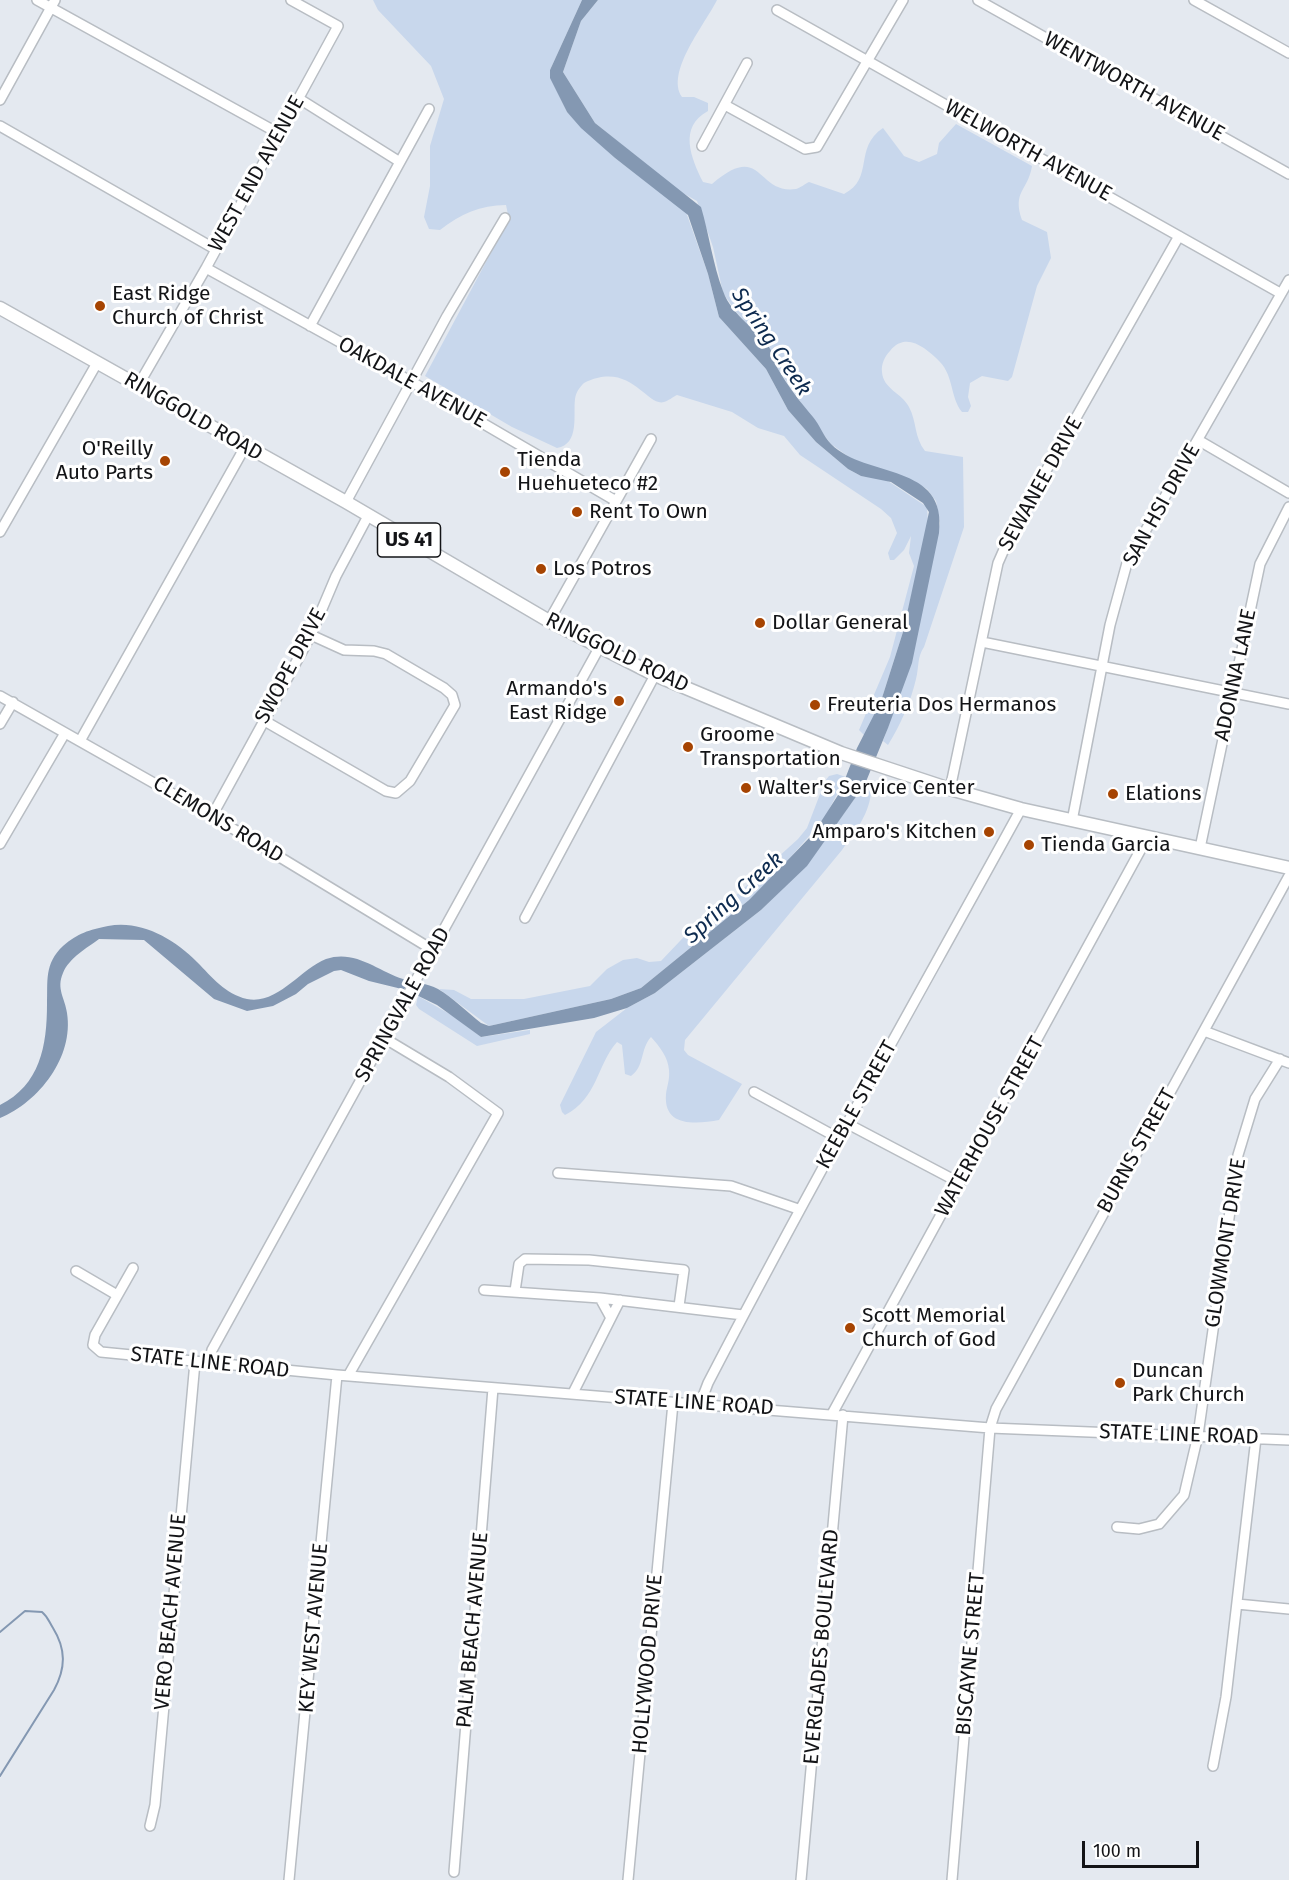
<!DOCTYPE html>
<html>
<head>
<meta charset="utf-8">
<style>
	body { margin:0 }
	#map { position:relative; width:1289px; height:1880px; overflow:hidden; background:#e4e9f0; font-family:"Fira Sans",sans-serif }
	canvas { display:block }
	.scale { position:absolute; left:1082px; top:1841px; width:117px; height:27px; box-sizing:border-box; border:3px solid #131417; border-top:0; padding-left:8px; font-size:18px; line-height:21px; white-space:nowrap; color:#131417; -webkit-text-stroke:4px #fff; paint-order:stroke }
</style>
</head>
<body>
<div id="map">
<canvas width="1289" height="1880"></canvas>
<div class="scale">100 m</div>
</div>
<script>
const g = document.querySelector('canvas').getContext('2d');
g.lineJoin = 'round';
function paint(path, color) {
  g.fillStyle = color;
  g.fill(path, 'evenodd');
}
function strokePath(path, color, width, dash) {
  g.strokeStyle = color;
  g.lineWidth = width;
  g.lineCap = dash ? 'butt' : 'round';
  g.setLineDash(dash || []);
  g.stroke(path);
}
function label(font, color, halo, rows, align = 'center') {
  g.font = font + ' "Fira Sans",sans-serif';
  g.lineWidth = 6;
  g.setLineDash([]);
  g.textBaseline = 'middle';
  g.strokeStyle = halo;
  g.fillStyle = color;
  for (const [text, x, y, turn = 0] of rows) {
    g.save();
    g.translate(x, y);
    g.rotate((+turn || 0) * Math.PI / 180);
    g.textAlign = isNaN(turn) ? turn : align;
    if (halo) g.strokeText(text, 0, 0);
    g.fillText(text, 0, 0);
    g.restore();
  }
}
paint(new Path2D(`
	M373 0H582L550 70 554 85 567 112 615 158 686 212 708 274 719 317 766 369 788 410 816 442 848 469 861 476 885 479 927 507 928 523 903 632 881 701 865 736 859 730 890 657 914 566 909 553 911 536 904 550 894 560H890L888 553 897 533 891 518 881 509 800 455 784 436 758 428 732 412 677 395C673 397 668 401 664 402 646 407 631 360 584 383 579 388 576 392 575 399 573 415 580 444 557 448L512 427 425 376 509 219 506 205C480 205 461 214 440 230L429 229 424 217 430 186V146L444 99 431 66 378 10Z
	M598 0H717C706 23 665 72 682 97H694L708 103V111C678 127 691 158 703 182L712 184C763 140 756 195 796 189 800 188 805 184 809 182L844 194C875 178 853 148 883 128L904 156 919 162 937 154 939 143 956 124 1032 166C1028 191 1012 191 1022 220L1047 232 1051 258 1037 286 1012 377 1008 381 982 376 970 383 968 397 971 406 968 412H962C950 397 954 377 940 362 926 348 906 331 890 351 885 356 881 364 882 372 883 389 902 393 909 407 917 422 914 437 925 451L963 457 964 527 924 647C917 657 919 668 916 679 911 701 900 726 888 745L883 741 899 697 940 523 936 501 927 489 913 481 853 460 831 444 817 426 778 369 772 352 737 313 723 293 713 247 697 201 679 191 595 123 563 72 581 21Z
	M837 774 846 777 824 819 782 867 749 900 641 988 611 999 489 1026 439 989 454 990 471 999H524L590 986 607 969 623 960 637 958 649 962 661 961 698 922 723 907 798 839 807 828 825 781 829 776Z
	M865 784 871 789C871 812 855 832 842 850L685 1040 684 1050 688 1055 742 1084 719 1120C697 1124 663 1128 666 1094 667 1086 670 1079 669 1070 668 1057 660 1047 651 1037 640 1049 645 1066 631 1076L625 1074 622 1045 617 1042C596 1066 598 1098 565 1115L562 1112 560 1105 596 1032 627 1008 655 993 761 910 806 866Z
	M418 996 455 1017 481 1037 530 1030V1034L477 1046 419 1009 416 1005Z`), '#c8d7ec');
paint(new Path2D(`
	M582 0H598L581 21 563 72 595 123 701 207C709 234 713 265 723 291 732 317 759 329 772 352 775 357 775 364 778 369 787 385 801 403 813 417 820 425 823 436 831 444 866 479 948 462 939 533L912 663 888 728 865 784 807 866 761 910 655 993 627 1008 594 1018 481 1037 437 1005 406 990 369 981 341 970 334 971 308 984 296 994 273 1006 247 1011 214 999 144 940 99 939C87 948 69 958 63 973 56 989 65 998 67 1013 74 1057 39 1102 0 1118V1105C40 1085 47 1046 47 1004 48 981 44 964 63 946 78 933 89 930 108 926 141 920 173 938 197 962 212 977 225 994 247 999 278 1005 300 969 326 959 355 949 378 971 403 979 415 983 427 983 438 989 453 998 467 1012 481 1023L489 1026 611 999 641 988 749 900 813 834 840 792 857 748 881 701 903 632 929 512 923 503 891 482 861 476 848 469 816 442 788 410 766 369 719 317 708 274 688 215 615 158 581 128 567 112 550 78V70Z`), '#8498b2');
strokePath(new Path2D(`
	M0 1632 25 1611 42 1612C48 1617 49 1622 53 1628 66 1649 66 1668 54 1690L0 1776`), '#8498b2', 2);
const minor = new Path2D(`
	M37 0 278 133
	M978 0 1289 174
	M1194 0 1289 53
	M777 10 1280 293
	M298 98 400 162
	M0 100 55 0
	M725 105 805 149 817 147 903 0
	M0 126 215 249
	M702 146 747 63
	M206 268 412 382 616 501
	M310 326 429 109
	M139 384 206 268 338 26 291 0
	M1198 440 1289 493
	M346 502 447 316 505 218
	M0 532 97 363
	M549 621 651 439
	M982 642 1289 704
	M0 696 212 816 433 950
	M263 720 386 791 396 793 410 781 455 705 452 695 444 688 386 654 374 651 344 650 311 635
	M0 724 13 702
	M80 741 245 447
	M950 789 998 563 1013 529 1179 236
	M212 816 311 635 336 576 368 516
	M1072 821 1110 625 1127 563 1289 280
	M0 844 65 733
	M1200 848 1260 564 1289 507
	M525 918 655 675
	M1204 1031 1289 1063
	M754 1092 840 1139
	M848 1124 960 1183
	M558 1173 731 1186 798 1209
	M133 1268 95 1335 93 1345 101 1352 337 1375 990 1428 1289 1440
	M76 1271 117 1295
	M484 1290 600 1298 743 1315
	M515 1291 519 1264 525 1259 589 1260 684 1270 679 1306
	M600 1298 611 1318
	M209 1362 212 1350 599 648
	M348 1376 498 1113 449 1077 384 1038
	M573 1393 620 1300
	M700 1404 708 1383C808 1190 916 1000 1021 809
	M832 1414 1147 838
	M1117 1527 1139 1529 1159 1524 1184 1495 1198 1435 1238 1155 1255 1099 1280 1059
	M1237 1604 1289 1609
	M1213 1766 1226 1697 1256 1438
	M150 1826 155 1805 195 1362
	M454 1872 493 1388
	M289 1880 337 1375
	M628 1880 673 1403
	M801 1880 843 1415
	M952 1880 990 1428 996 1409 1289 876`);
const major = new Path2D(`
	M0 308 346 502 549 621 655 675 841 753 950 789 1021 809 1289 868`);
strokePath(minor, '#b8bdc3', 12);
strokePath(major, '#b8bdc3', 15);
strokePath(minor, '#fff', 9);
strokePath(major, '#fff', 12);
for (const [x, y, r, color] of [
	[100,306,6,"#a64402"],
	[165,461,6,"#a64402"],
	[505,472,6,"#a64402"],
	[577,512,6,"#a64402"],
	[541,569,6,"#a64402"],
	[760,623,6,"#a64402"],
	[619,701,6,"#a64402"],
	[815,705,6,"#a64402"],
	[688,747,6,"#a64402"],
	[746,788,6,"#a64402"],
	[1113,794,6,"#a64402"],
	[989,832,6,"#a64402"],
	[1029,845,6,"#a64402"],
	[850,1328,6,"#a64402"],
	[1120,1383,6,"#a64402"]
]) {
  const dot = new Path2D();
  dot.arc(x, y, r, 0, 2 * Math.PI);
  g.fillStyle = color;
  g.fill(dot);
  strokePath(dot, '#fff', 2);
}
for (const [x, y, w] of [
	[409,540,63]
]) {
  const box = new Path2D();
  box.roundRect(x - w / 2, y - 17, w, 34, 4.5);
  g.fillStyle = '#fff';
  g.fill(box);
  strokePath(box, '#131417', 1.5);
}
label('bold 20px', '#131417', null, [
	["US 41",409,540]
]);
label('21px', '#131417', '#fff', [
	["WENTWORTH AVENUE",1134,87,29],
	["WELWORTH AVENUE",1028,151,29],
	["WEST END AVENUE",257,174,-61],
	["OAKDALE AVENUE",412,383,29],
	["RINGGOLD ROAD",193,417,30],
	["SEWANEE DRIVE",1041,484,-61],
	["SAN HSI DRIVE",1162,505,-61],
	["RINGGOLD ROAD",617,653,26],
	["SWOPE DRIVE",291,666,-62],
	["ADONNA LANE",1236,675,-78],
	["CLEMONS ROAD",218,820,31],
	["SPRINGVALE ROAD",403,1005,-61],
	["KEEBLE STREET",857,1105,-61],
	["WATERHOUSE STREET",990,1127,-61],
	["BURNS STREET",1137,1151,-61],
	["GLOWMONT DRIVE",1226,1243,-81],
	["STATE LINE ROAD",210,1363,6],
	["STATE LINE ROAD",694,1403,4],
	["STATE LINE ROAD",1179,1435,2],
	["VERO BEACH AVENUE",171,1612,-85],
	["KEY WEST AVENUE",314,1628,-85],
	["PALM BEACH AVENUE",473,1630,-85],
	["EVERGLADES BOULEVARD",822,1647,-85],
	["BISCAYNE STREET",971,1654,-85],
	["HOLLYWOOD DRIVE",648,1664,-85]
]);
label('21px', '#131417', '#fff', [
	["East Ridge",112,294],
	["Church of Christ",112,318],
	["O'Reilly",153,449,"right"],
	["Auto Parts",153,473,"right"],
	["Tienda",517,460],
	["Huehueteco #2",517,484],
	["Rent To Own",589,512],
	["Los Potros",553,569],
	["Dollar General",772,623],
	["Armando's",607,689,"right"],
	["East Ridge",607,713,"right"],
	["Freuteria Dos Hermanos",827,705],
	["Groome",700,735],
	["Transportation",700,759],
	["Walter's Service Center",758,788],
	["Elations",1125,794],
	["Amparo's Kitchen",977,832,"right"],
	["Tienda Garcia",1041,845],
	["Scott Memorial",862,1316],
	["Church of God",862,1340],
	["Duncan",1132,1371],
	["Park Church",1132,1395]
], 'left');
label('italic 22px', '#0e2b4f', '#fff', [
	["Spring Creek",771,342,56],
	["Spring Creek",734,898,-42]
]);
</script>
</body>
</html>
